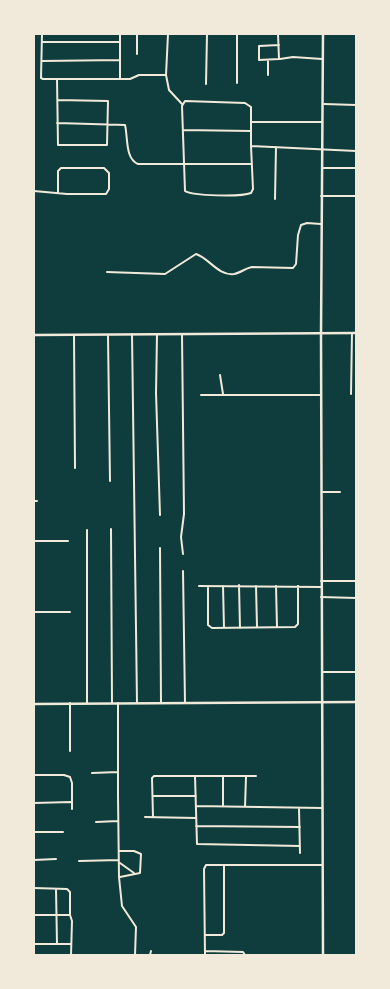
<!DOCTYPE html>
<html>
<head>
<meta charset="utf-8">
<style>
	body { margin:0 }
	#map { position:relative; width:390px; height:989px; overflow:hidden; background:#0f3d3e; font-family:Cabin,sans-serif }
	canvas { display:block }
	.frame { position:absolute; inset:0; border:35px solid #f1e9da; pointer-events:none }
</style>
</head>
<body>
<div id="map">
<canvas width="390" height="989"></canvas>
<div class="frame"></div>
</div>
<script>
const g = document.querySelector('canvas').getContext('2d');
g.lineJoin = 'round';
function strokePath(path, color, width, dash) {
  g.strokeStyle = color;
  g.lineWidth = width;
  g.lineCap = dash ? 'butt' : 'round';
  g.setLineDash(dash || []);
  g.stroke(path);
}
strokePath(new Path2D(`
	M42 34 41 78 43 79H130L139 75H166L168 34
	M120 34V79
	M137 34V54
	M237 34V83
	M278 34 279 59 259 60V46L279 45
	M42 42H120
	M280 59 293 57 322 59
	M42 61 120 60
	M268 61V75
	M166 75 169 90 182 104
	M57 79 58 145H107L108 101 58 100
	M206 84 207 34
	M185 101 245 103 251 107V146L253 189 251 193C241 197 193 196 185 191L182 106Z
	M324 104 356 105
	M251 122H322
	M57 123 125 125C128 137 125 159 138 164H252
	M183 130 251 131
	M251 146 356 151
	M322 168H356
	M34 191 67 194H106L109 189V173L104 168H61L58 171V193
	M321 196H356
	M275 199 276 147
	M107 272 165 274 196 254C209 258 218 276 234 274 240 273 246 268 252 267L293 268 296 264 298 235 301 225 307 223 321 224
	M132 334 137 703
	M157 334 156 393 160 515
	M74 335 75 468
	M182 335 184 514 181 537 183 554
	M108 336 110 481
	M220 375 223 394
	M351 394 352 333
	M201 395H321
	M323 492H340
	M34 501H37
	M111 529 112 703
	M34 541H68
	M160 548 161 703
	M183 571 185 703
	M321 581H356
	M239 585 240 628
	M199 586 321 587
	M208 586V625L212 628 295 627 298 624V586
	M223 586 224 628
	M256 586 257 627
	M276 586 277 627
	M321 597 356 598
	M34 612H70
	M322 672H356
	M87 703V530
	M118 703V796L119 877 122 906 136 927 135 955
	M70 751V703
	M92 773 118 772
	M34 775H64L70 777 72 783V809
	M195 776 197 844 300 846
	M153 796H196
	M34 803 71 802
	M196 806 322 808
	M223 806V776
	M245 807 246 777
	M299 808 300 853
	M145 817 196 818
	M153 817 152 778 154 776H256
	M96 822 118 821
	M196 826 300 827
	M34 832H63
	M119 851H134L141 854 140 873 120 877
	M34 860 56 859
	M79 861 119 860
	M120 863 134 873
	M34 888 67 889 70 892V915L72 921 71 955
	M56 889 57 944
	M34 915H69
	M205 935H222L224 933V866
	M34 944H71
	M205 951 243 952 245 955
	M150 955 151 951
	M205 955 204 869 206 865H322`), '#f1e9da', 2);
strokePath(new Path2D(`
	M34 704 356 702`), '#f1e9da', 2.5);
strokePath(new Path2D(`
	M323 34 321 334 323 955
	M34 335 356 333`), '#f1e9da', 2.5);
</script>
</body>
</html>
